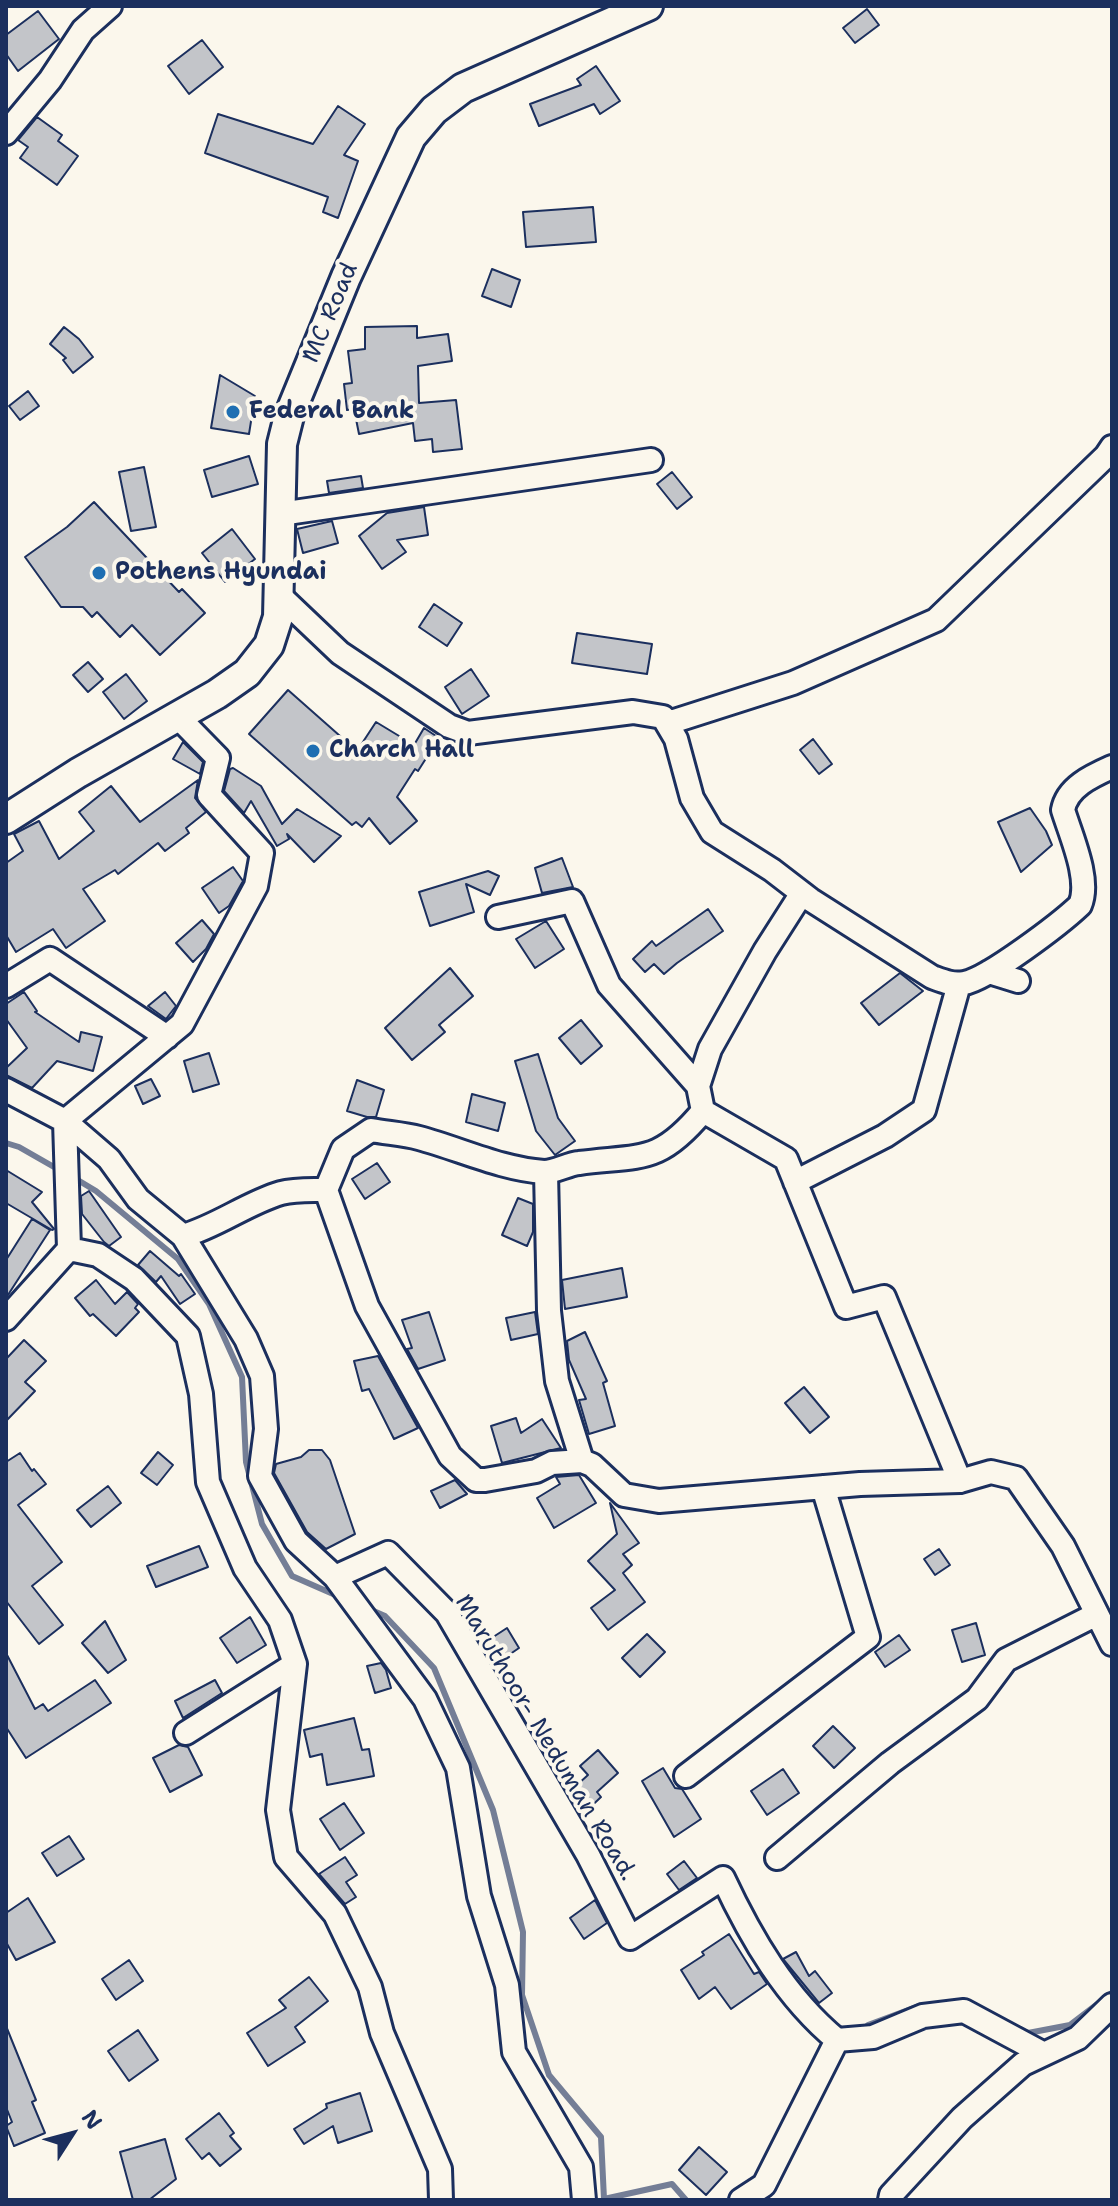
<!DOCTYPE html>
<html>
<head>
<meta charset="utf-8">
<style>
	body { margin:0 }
	#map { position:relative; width:1118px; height:2206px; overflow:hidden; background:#fbf7ec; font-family:"Shantell Sans",sans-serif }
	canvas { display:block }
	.frame { position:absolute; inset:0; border:8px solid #1b2f5e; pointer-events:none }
	.north { position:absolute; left:32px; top:2094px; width:80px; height:80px; -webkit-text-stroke:6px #fbf7ec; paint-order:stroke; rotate:54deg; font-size:22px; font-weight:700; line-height:32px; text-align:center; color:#1b2f5e }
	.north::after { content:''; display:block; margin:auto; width:28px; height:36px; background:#1b2f5e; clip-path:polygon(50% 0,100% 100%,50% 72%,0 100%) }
</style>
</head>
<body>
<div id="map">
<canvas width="1118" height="2206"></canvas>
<div class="frame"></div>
<div class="north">N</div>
</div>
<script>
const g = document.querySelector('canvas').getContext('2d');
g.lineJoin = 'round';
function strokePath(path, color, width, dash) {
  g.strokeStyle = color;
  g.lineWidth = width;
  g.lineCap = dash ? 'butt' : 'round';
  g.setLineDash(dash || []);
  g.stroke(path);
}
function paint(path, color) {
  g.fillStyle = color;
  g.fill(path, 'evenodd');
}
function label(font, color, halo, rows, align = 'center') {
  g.font = font + ' "Shantell Sans",sans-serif';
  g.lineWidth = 8;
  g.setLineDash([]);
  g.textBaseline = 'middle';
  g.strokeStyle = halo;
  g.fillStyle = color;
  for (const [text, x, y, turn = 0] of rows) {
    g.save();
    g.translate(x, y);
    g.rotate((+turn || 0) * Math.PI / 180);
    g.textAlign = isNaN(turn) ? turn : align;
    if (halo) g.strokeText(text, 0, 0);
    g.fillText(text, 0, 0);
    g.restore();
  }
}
strokePath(new Path2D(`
	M6 1143 19 1147 61 1171
	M71 1176 96 1191 178 1259 209 1304 242 1377 246 1462 262 1524 292 1576 340 1597
	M369 1609 385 1616 434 1668 493 1810 523 1932 522 1995 549 2075 601 2137 604 2199 672 2184 686 2200
	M868 2025 919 2006
	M1020 2029 1028 2033 1070 2025 1112 1993`), '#747e96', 6);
const building = new Path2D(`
	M867 9 879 25 855 43 843 28Z
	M38 11 59 39 18 71 6 54V35Z
	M202 40 223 67 189 94 168 66Z
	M596 66 620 101 600 114 594 104 539 126 530 104 581 85 577 79Z
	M338 106 365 124 344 155 358 161 338 218 323 212 328 197 205 153 218 114 313 144Z
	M37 117 62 135 58 141 78 156 57 185 20 158 28 147 18 140Z
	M593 207 596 242 526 247 523 212Z
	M492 269 520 280 511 307 482 296Z
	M417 326V338L448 334 452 361 418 366 419 403 456 400 462 449 433 452 432 439 415 441 413 423 359 434 354 409 347 410 344 384 352 383 348 351 365 349V327Z
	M64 327 79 339 93 357 73 373 63 360 66 358 50 344Z
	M220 375 255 396 249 434 211 428Z
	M28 391 39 406 20 420 9 406Z
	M249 456 258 484 212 497 204 470Z
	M144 467 156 527 131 531 119 472Z
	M672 472 692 497 677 509 657 484Z
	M361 476 363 488 329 493 327 481Z
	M94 502 179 592 182 589 205 613 160 655 132 625 120 637 97 612 92 617 83 607H61L25 557 67 527Z
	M424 507 428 535 397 540 406 552 382 569 359 536 387 513Z
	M332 521 338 543 303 553 297 529Z
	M232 529 255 559 225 582 202 553Z
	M434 604 462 623 447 646 419 627Z
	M577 633 652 644 647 674 572 663Z
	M88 662 103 679 88 692 73 675Z
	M471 669 489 696 462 714 445 687Z
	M126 674 147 701 124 719 103 692Z
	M288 690 357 751 376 722 414 745 424 728 439 738 418 771 415 769 397 797 417 821 390 844 369 818 362 827 356 822 352 825 249 734Z
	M813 739 832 764 819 774 800 750Z
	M183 742 203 762 200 774 173 759Z
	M233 768 261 786 282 824 297 809 341 836 314 862 287 834 289 839 277 846 251 801 244 813 224 791 230 769Z
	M198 780 195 798 206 812 186 828 189 833 165 851 158 843 118 874 115 870 83 889 105 921 66 948 53 929 16 952 6 935V863L23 851 14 834 39 821 59 859 94 831 79 812 111 786 140 822Z
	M1030 808 1046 831 1052 845 1021 872 998 822Z
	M562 858 573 887 542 893 535 868Z
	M233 867 243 881 229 906 219 913 202 888Z
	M488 871 499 876 490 895 466 884 474 912 430 926 419 892Z
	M708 909 723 931 677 963 664 974 654 964 645 972 633 959 652 941 656 946Z
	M202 920 214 934 206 949 193 962 176 943Z
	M546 921 564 949 535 968 516 939Z
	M450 968 473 996 439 1025 445 1032 412 1060 385 1028Z
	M900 973 923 991 879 1025 861 1003Z
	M24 992 37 1011 35 1012 79 1042 81 1032 102 1037 93 1071 57 1061 32 1088 6 1075V1068L27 1048 6 1019V1004Z
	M165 992 176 1006 166 1019 148 1006Z
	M581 1020 602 1046 581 1064 559 1038Z
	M209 1053 219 1084 193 1092 184 1061Z
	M538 1054 558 1118 575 1141 555 1155 536 1131 515 1061Z
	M151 1079 160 1096 143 1104 135 1086Z
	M357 1080 384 1090 376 1117H367L347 1111Z
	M472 1094 505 1103 498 1131 466 1122Z
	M377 1163 390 1182 365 1199 352 1179Z
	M6 1170 42 1192 32 1202 54 1229 52 1230 6 1203Z
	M89 1191 121 1237 109 1246 104 1242 82 1214 81 1196Z
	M518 1198 533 1204V1232L527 1246 502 1235Z
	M32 1219 50 1230 6 1298V1260Z
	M150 1251 179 1276 181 1274 195 1294 180 1304 161 1276 156 1282 138 1265Z
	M622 1268 627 1297 565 1309 562 1280Z
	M96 1280 115 1304 127 1292 138 1304 135 1308 139 1312 116 1336 93 1314 90 1316 75 1298Z
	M429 1312 445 1360 418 1369 407 1349 412 1348 402 1320Z
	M535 1312 538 1334 511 1340 506 1318Z
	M585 1332 607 1381 603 1383 615 1426 589 1434 579 1400 586 1399 569 1360 567 1341Z
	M24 1340 46 1361 25 1382 35 1391 6 1421V1359Z
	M378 1356 418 1428 394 1439 369 1389 362 1391 354 1361Z
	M804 1387 829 1417 810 1433 785 1403Z
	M516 1418 521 1433 542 1419 561 1448 502 1463 491 1426Z
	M309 1450H322L330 1460 355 1534 326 1549 307 1532 274 1473 276 1464 301 1457Z
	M158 1452 173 1465 157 1485 141 1473Z
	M20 1453 32 1471 34 1469 46 1484 18 1505 62 1562 32 1586 63 1625 39 1644 6 1601V1462Z
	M579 1475 596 1503 554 1528 537 1498 560 1484 556 1477Z
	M455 1480 467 1494 440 1508 431 1491Z
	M108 1486 121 1503 91 1527 77 1510Z
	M610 1503 639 1543 623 1554 632 1565 623 1573 645 1602 608 1630 591 1608 615 1590 588 1561 617 1534Z
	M199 1546 208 1567 156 1587 147 1566Z
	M939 1549 950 1565 935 1575 924 1559Z
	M250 1617 266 1645 237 1663 220 1638Z
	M105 1621 126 1660 108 1673 82 1643Z
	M976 1623 985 1655 962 1662 952 1630Z
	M507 1628 519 1648 500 1661 487 1641Z
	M647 1634 665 1652 640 1677 622 1658Z
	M899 1635 910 1650 885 1667 875 1652Z
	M6 1653 35 1709 43 1704 48 1711 95 1680 111 1703 26 1758 6 1727Z
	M381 1663 386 1670 391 1688 375 1693 367 1666Z
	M215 1680 222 1693 183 1718 175 1701Z
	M354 1718 362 1750 369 1749 374 1776 327 1785 322 1754 310 1757 304 1730Z
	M833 1726 855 1748 834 1768 813 1746Z
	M179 1745 188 1747 202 1775 170 1792 153 1758Z
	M598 1750 618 1773 597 1792 601 1797 582 1815 568 1793 588 1775 580 1766Z
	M663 1768 675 1788 682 1789 701 1819 674 1837 642 1781Z
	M783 1769 799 1793 767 1815 751 1791Z
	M344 1803 364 1833 340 1850 320 1819Z
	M69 1836 84 1859 57 1876 42 1853Z
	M345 1857 357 1875 346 1882 356 1897 345 1904 319 1874Z
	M684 1861 697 1878 679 1890 667 1874Z
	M28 1898 55 1942 16 1960 6 1942V1913Z
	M595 1900 607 1923 584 1939 570 1918Z
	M729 1934 754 1974 759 1972 767 1984 731 2009 715 1987 699 1999 681 1970 704 1955 702 1952Z
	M796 1952 809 1976 815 1971 832 1993 819 2003 783 1959Z
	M129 1960 143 1981 116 2000 102 1979Z
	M309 1977 328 2001 295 2027 305 2042 268 2066 247 2033 286 2008 279 2000Z
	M6 2026 36 2100 32 2102 45 2133 14 2146 6 2126 12 2122 6 2107Z
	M138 2030 158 2060 129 2081 108 2051Z
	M360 2093 372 2131 338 2143 333 2126 304 2144 294 2129 327 2108 326 2104Z
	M219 2113 234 2133 230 2136 241 2149 220 2166 209 2153 202 2159 186 2139Z
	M165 2139 176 2179 149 2200H133L120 2152Z
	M699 2147 727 2172 706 2195 679 2170Z`);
paint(building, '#c3c5c9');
strokePath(building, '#1b2f5e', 2);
const minor = new Path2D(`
	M6 133 50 80 83 30 110 6
	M280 514 651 460
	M279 595 340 653 449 726 468 733 633 712 663 717 676 739 692 798 712 832 772 870 811 900 932 977C943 981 952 985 964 983 988 979 1061 923 1080 905 1091 880 1071 836 1063 810 1067 787 1092 776 1112 767
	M668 723 793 683 936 620 1106 456 1112 447
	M498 917 572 901 609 985 698 1086
	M989 972 1018 981
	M6 986 50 959 167 1037
	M6 1090 65 1121 109 1159 138 1199 183 1236 246 1339 262 1376 266 1429 260 1476 296 1541 335 1577 388 1553 447 1613 588 1855 630 1938 723 1878C751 1938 786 1998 837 2040L873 2037 923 2016 964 2011 1044 2054
	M703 1111 786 1159 846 1307 884 1297 960 1481
	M65 1121 182 1024 256 886 262 853 209 795 218 758 176 715
	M65 1121 69 1249
	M546 1172 549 1311 557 1381 582 1461
	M795 1182 885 1136 924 1110 959 984
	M326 1190 367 1306 450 1456 476 1480H485L536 1471 552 1463 582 1461 592 1465 624 1495 659 1501 860 1484 960 1481 991 1472 1016 1478 1063 1546 1097 1614
	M183 1236C218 1226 247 1203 281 1193 295 1189 312 1190 326 1190L343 1149 371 1130C387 1133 404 1134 419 1138 460 1149 501 1169 544 1172 555 1172 568 1164 579 1163 642 1155 659 1164 703 1111L698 1086 710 1049 765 951 802 893
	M6 1319 69 1249 98 1255 134 1279 188 1336 201 1394 208 1482 245 1568 280 1620 295 1664 278 1810 286 1857 335 1914 370 1987 382 2033 440 2169 441 2200
	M335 1577 425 1699 458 1768 479 1896 507 1985 514 2052 581 2167 584 2200
	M186 1733 295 1664
	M686 1776 868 1637 823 1487
	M777 1858 890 1763 977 1699 1006 1660 1097 1614 1112 1644
	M741 2200 764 2185 837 2040
	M890 2200 891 2195 962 2118 1023 2064 1078 2038 1112 2005`);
const major = new Path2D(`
	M6 819 78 773 217 694 247 673 269 645 278 617 282 444 289 416 346 277 411 137 434 110 463 88 648 6`);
strokePath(minor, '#1b2f5e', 28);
strokePath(major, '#1b2f5e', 34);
strokePath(minor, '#fbf7ec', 22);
strokePath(major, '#fbf7ec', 28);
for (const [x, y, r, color] of [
	[233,412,8,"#1f6fb2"],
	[99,573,8,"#1f6fb2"],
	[313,751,8,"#1f6fb2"]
]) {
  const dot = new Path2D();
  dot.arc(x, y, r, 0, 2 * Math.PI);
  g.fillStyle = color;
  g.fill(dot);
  strokePath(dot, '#fbf7ec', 3);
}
label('24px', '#1b2f5e', '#fbf7ec', [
	["MC Road",331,313,-67],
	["Maruthoor- Neduman Road.",545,1738,59]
]);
label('bold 24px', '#1b2f5e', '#fbf7ec', [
	["Federal Bank",249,412],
	["Pothens Hyundai",115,573],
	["Charch Hall",329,751]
], 'left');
</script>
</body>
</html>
